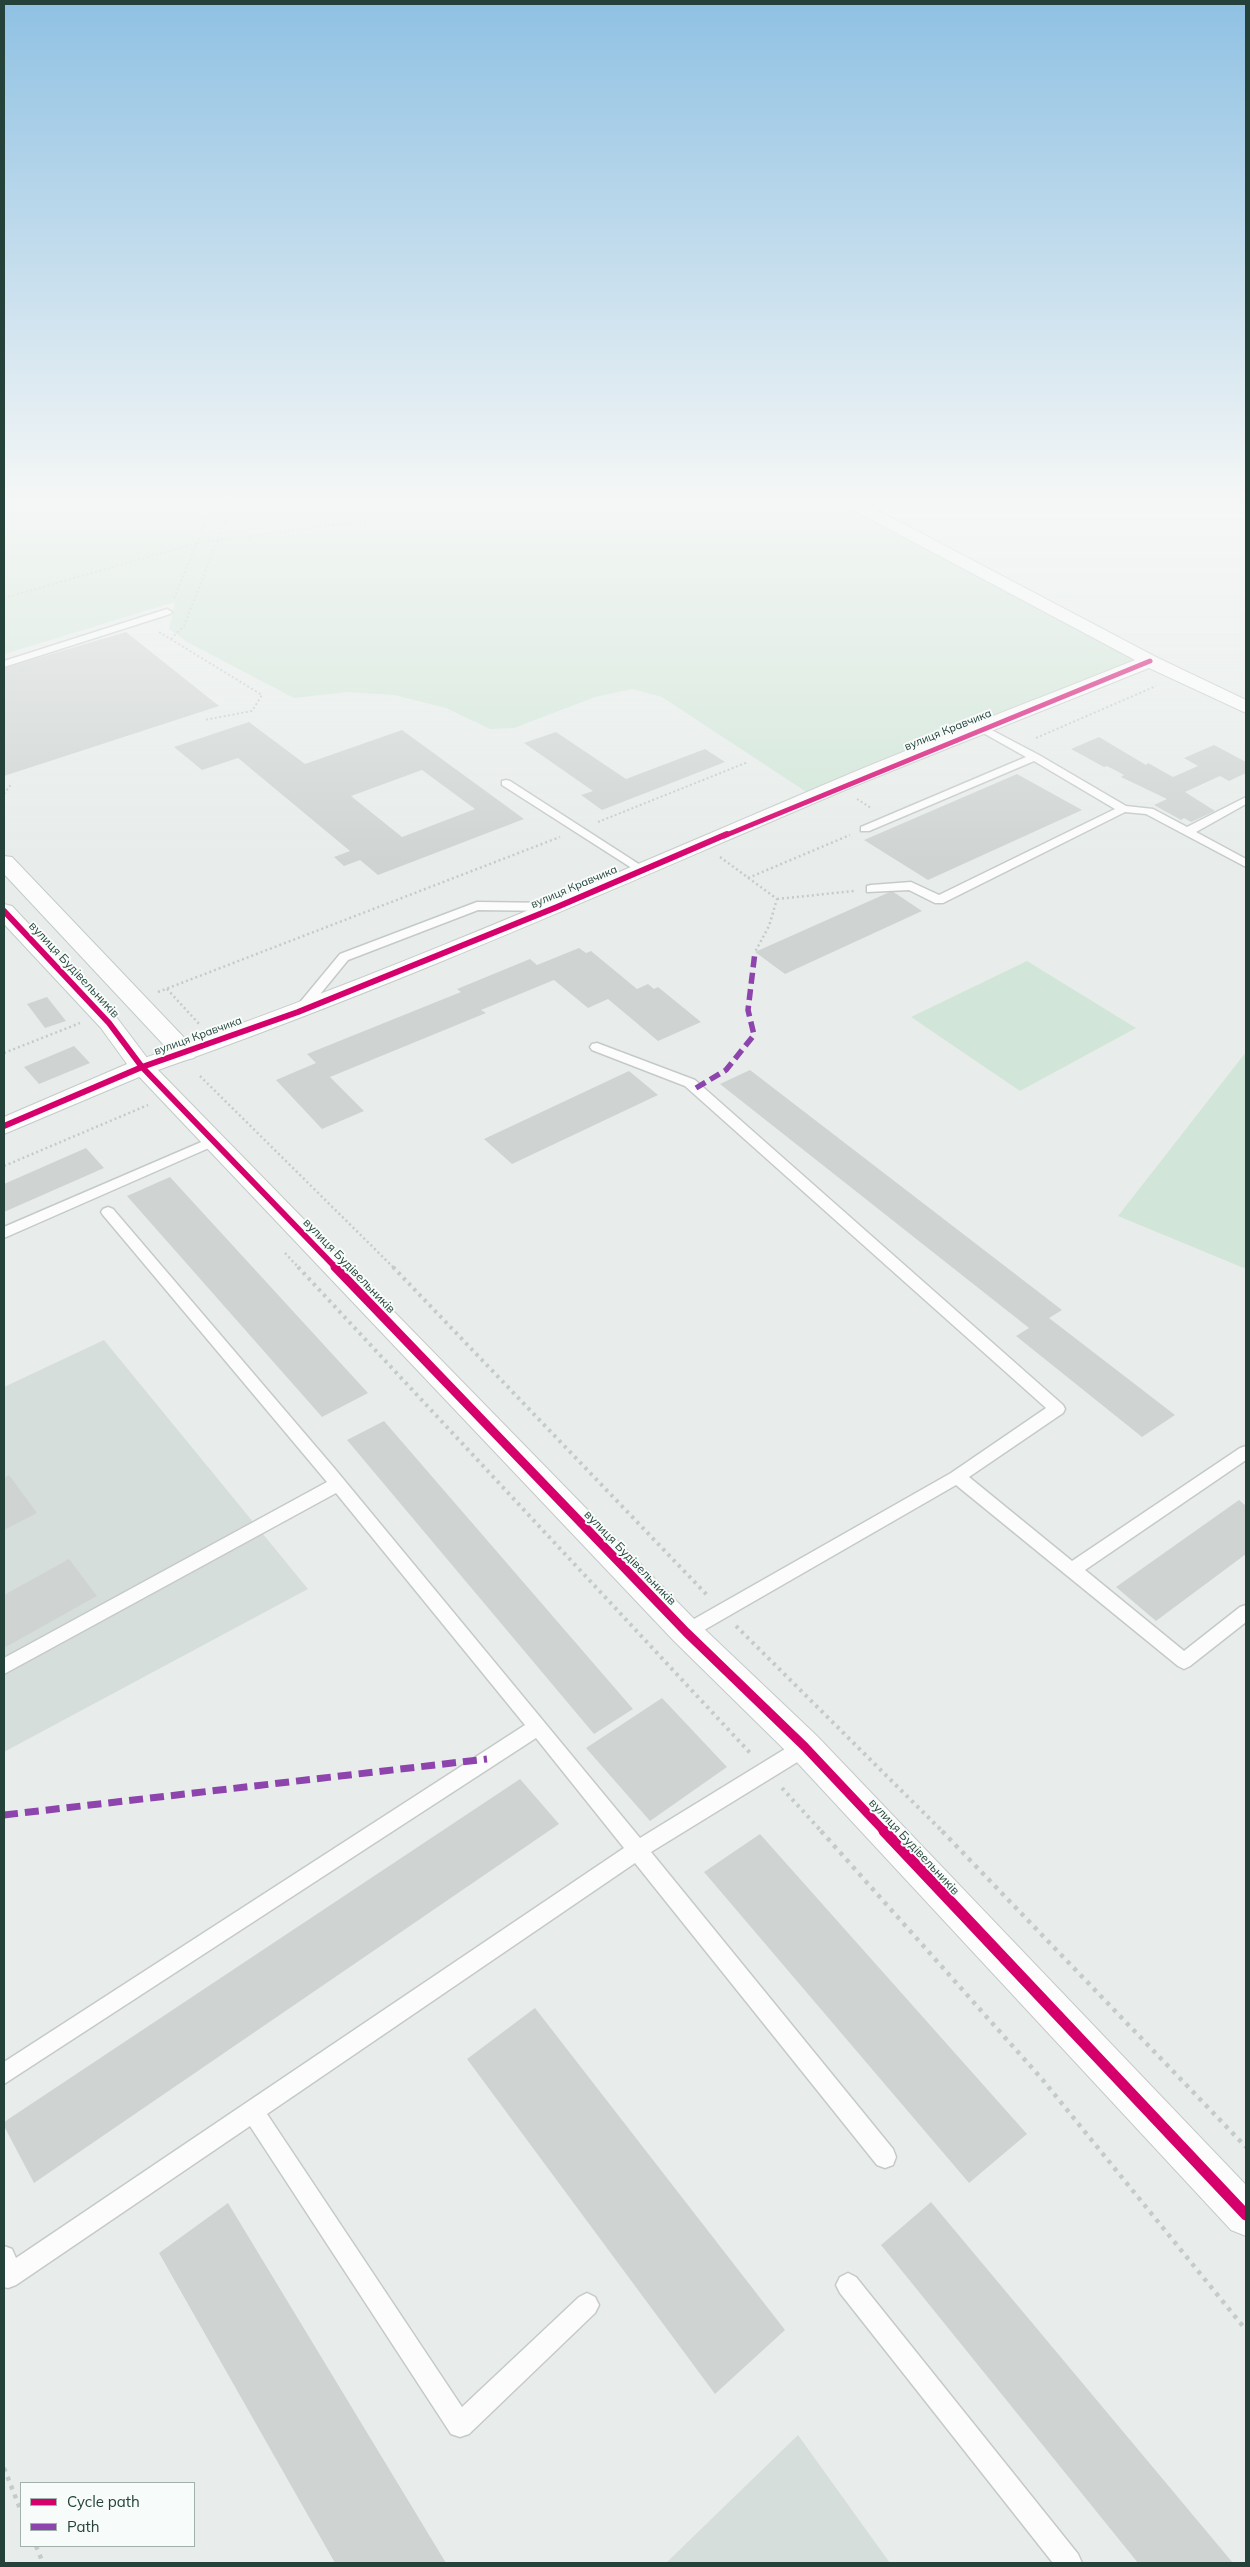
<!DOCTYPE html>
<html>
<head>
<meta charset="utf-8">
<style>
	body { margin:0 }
	#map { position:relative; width:1250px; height:2567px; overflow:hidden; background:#e8edeb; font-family:Mulish,sans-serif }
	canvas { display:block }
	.frame { position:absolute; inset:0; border:5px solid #24423a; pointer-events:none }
	.legend { position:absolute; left:20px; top:2482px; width:175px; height:65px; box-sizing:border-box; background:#f7fbf9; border:1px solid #a3b1ad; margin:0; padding:6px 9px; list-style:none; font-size:15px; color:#24423a }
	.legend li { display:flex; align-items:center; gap:10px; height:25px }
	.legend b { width:25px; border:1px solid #a3b1ad }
</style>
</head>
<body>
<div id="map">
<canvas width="1250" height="2567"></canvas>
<div class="frame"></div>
<ul class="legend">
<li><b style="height:6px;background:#d6006c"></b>Cycle path</li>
<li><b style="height:6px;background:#8e44ad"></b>Path</li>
</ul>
</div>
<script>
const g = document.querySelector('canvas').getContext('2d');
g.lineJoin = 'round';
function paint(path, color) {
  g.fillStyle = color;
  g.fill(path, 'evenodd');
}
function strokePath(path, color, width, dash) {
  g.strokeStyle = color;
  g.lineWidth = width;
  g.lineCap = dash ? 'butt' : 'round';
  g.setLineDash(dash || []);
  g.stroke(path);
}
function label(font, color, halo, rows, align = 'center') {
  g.font = font + ' Mulish,sans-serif';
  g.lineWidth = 4;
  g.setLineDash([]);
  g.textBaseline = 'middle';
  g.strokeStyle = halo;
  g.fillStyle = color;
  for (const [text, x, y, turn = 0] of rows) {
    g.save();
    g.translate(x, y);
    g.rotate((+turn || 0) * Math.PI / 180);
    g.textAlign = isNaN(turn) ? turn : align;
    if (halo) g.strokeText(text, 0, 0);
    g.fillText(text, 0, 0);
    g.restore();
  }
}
paint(new Path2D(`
	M104 1340 308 1589 4 1752V1387Z
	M798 2435 890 2563H666Z`), '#d6dedb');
paint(new Path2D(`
	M4 503H852L1150 661 814 797 662 697 632 689 595 697 514 728 490 729 446 708 394 695 347 692 294 698 189 643 169 629 175 602 4 654Z
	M1027 961 1136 1028 1020 1091 911 1017Z
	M1246 1052V1269L1118 1216Z`), '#d1e6d8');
paint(new Path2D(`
	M126 632 219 706 4 776V668Z
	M249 722 305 764 402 730 524 819 378 875 360 860 344 866 334 857 350 851 238 758 202 770 174 747ZM422 770 475 809 402 837 351 796Z
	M556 732 626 779 705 749 725 762 602 810 581 795 593 791 524 743Z
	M1099 737 1146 765 1148 763 1173 777 1198 766 1184 758 1214 745 1246 762V773L1229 781 1220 776 1185 792 1215 811 1191 822 1184 818 1181 820 1154 805 1167 799 1121 777 1124 775 1107 766 1104 767 1071 749Z
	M1017 774 1082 810 928 880 864 840Z
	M892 891 922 911 785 974 755 952Z
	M579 948 586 953 591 951 637 989 648 984 654 989 658 987 701 1022 658 1041 608 999 588 1008 554 980 481 1010 486 1013 330 1077 364 1111 322 1129 276 1080 316 1063 307 1054 461 992 457 989 530 959 537 965Z
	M47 997 66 1021 45 1028 27 1004Z
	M74 1046 90 1063 39 1084 24 1067Z
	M750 1070 1062 1310 1049 1318 1175 1415 1142 1437 1016 1336 1029 1328 720 1084Z
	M629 1071 658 1095 512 1164 484 1139Z
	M86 1148 104 1168 4 1212V1184Z
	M170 1177 368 1393 322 1417 127 1196Z
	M384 1421 633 1709 594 1734 347 1440Z
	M9 1475 37 1513 4 1530V1478Z
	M1239 1500 1246 1506V1554L1156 1621 1116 1587Z
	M69 1559 97 1596 4 1648V1595Z
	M662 1698 727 1767 650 1821 586 1748Z
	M520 1779 559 1824 34 2183 4 2126V2122Z
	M760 1834 1027 2134 969 2183 704 1872Z
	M535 2008 785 2330 715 2394 467 2059Z
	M931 2202 1233 2563H1138L881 2245Z
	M228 2203 446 2563H335L159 2253Z`), '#cfd4d2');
const lane = new Path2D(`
	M167 609 172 612 170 614 4 667V661Z
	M982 725 1039 755 1126 806 1153 809 1187 827 1246 797V804L1196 832 1246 859V867L1146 814 1125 812 943 903H935L909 890 867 892V886L871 885 911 882 939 895 1115 809 1034 761 869 831H861V827L1026 757 978 730 977 728Z
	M506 780 510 781 648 870 646 872H638L502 785V781Z
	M477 902 556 903 562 907 556 911 478 910 348 960 303 1015 298 1016 292 1012 340 954Z
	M597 1043 695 1080 1063 1405 1065 1409 1063 1413 969 1477 1072 1561 1240 1448 1246 1446V1460L1085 1570 1184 1651 1240 1607 1246 1605V1622L1190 1666 1184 1669 1178 1666 956 1485 692 1637 686 1639 680 1637 677 1632 680 1627 951 1473 1046 1408 685 1086 592 1050 590 1047 592 1044Z
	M213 1137 220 1141 218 1144 4 1238V1227Z
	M108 1207 113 1209 335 1469 640 1838 798 1741 805 1739 812 1741 814 1747 812 1753 651 1852 893 2149 896 2157 893 2165 885 2168 877 2165 635 1863 267 2114 462 2407 579 2297 587 2293 595 2297 599 2305 595 2313 469 2434 460 2437 451 2434 250 2126 16 2285 8 2288 4 2287V2246L12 2249 16 2258 624 1848 536 1738 4 2084V2062L525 1725 336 1493 4 1674V1658L327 1482 103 1215 101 1212 103 1209Z
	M848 2273 856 2277 1078 2554 1082 2563H1053L840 2293 836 2285 840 2277Z`);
const street = new Path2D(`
	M844 503H864L1156 657 1246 700V713L1149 668C1048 709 946 748 845 790 617 887 392 988 158 1070L698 1623 817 1736 1246 2185V2236L1231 2230 793 1758 674 1641 130 1067 133 1062C370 981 598 881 828 783 929 740 1033 701 1135 660L846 506Z`);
const secondary = new Path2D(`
	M4 856 12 857 194 1048 197 1053 194 1058 185 1060 176 1058 4 874Z
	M4 904 12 906 117 1018 154 1067 151 1072 4 1134V1117L127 1064 101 1028 4 924Z`);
strokePath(lane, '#c5cac8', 3);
strokePath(street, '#c5cac8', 2);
strokePath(secondary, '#c3cbc8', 2);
strokePath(new Path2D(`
	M4 598 197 543 386 518 486 519
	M174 598 214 503
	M159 632 262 695 252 711 204 720
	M171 639 184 626 232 503
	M1036 738 1156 686
	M4 794 12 783
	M857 799 871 808
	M598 822 748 762`), '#c3ccca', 2, [2, 2.5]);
strokePath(new Path2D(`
	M720 857 777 899 769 926 755 952
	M748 878 850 835
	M777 899 854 891
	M167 989 200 1025
	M158 992 560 837
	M4 1053 80 1023
	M200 1076 394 1268
	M4 1166 148 1105
	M285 1253 299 1268`), '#c3ccca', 2.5, [2, 3]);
strokePath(new Path2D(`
	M298 1267 752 1755
	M393 1267 708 1596
	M736 1626 943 1832
	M782 1788 822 1832`), '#c3ccca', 4, [3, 4.5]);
strokePath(new Path2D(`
	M821 1831 1042 2079 1246 2330
	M942 1831 1246 2147
	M4 2468 21 2511
	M36 2546 43 2563`), '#c3ccca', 4.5, [4, 5.5]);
paint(lane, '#fcfcfc');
paint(street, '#fcfcfc');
paint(secondary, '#fcfcfc');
strokePath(new Path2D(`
	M696 1088 726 1070 754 1035 748 1010 755 952`), '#8e44ad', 5.5, [11, 5.5]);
strokePath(new Path2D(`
	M4 1815 487 1759`), '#8e44ad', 7, [14, 7]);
strokePath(new Path2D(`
	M724 836 1150 661`), '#d6006c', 5);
strokePath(new Path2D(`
	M4 911 109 1023 142 1067 336 1268
	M4 1126 142 1067 298 1012 557 907 727 834`), '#d6006c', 6);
strokePath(new Path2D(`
	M335 1267 686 1632 805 1747 885 1832`), '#d6006c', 9);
strokePath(new Path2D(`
	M884 1831 1246 2215`), '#d6006c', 11);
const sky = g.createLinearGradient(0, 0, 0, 863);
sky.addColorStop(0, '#8fc1e3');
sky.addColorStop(0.58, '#f5f7f6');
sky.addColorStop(1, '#f5f7f600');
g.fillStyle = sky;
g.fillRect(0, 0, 1250, 863);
label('11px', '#24423a', '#f7fbf9', [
	["вулиця Кравчика",948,730,-22],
	["вулиця Кравчика",574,887,-23],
	["вулиця Кравчика",198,1036,-20]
]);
label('12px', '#24423a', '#f7fbf9', [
	["вулиця Будівельників",74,970,47],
	["вулиця Будівельників",349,1266,46],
	["вулиця Будівельників",630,1558,46],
	["вулиця Будівельників",914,1847,47]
]);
</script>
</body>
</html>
